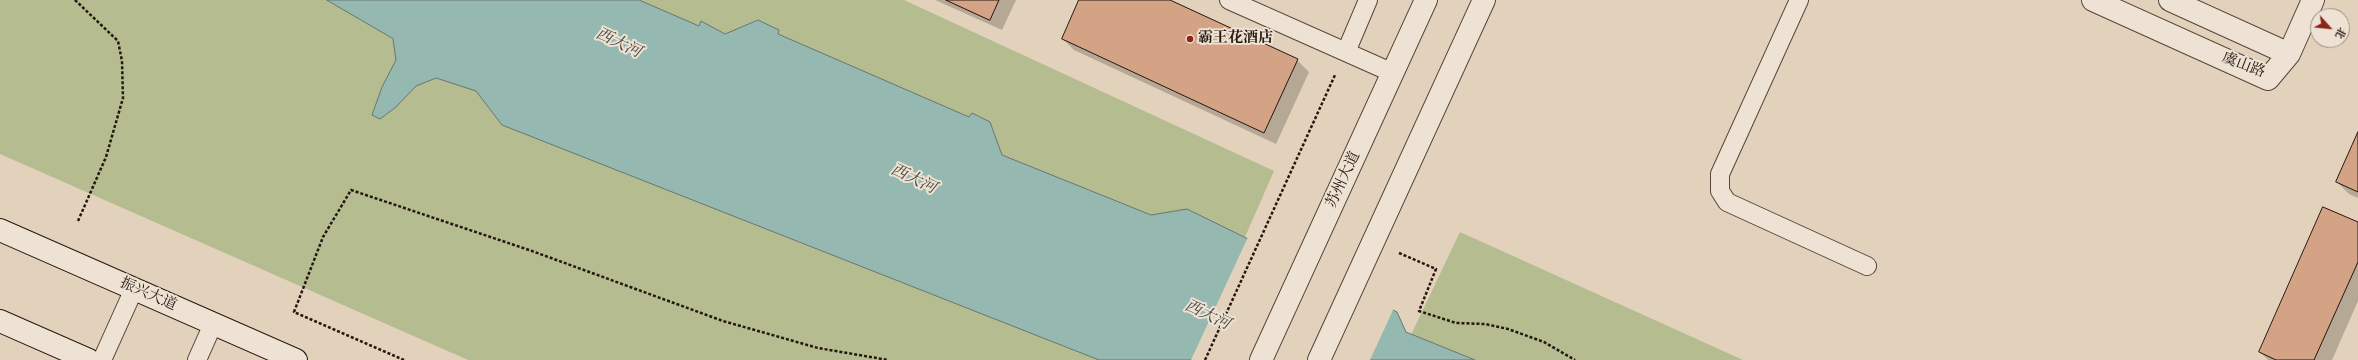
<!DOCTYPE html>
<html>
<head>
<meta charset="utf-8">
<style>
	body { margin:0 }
	#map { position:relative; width:2358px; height:360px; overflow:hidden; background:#e3d2bb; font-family:"IM FELL DW Pica","Noto Serif SC",serif }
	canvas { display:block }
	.north { position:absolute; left:2310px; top:8px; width:40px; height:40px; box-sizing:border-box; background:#ede2d3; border:1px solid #9d9085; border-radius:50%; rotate:117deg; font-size:11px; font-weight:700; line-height:16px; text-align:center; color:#261610 }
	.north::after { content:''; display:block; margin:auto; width:14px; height:18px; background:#8f2418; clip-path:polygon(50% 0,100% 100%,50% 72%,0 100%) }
</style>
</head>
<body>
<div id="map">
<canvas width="2358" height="360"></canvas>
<div class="north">北</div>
</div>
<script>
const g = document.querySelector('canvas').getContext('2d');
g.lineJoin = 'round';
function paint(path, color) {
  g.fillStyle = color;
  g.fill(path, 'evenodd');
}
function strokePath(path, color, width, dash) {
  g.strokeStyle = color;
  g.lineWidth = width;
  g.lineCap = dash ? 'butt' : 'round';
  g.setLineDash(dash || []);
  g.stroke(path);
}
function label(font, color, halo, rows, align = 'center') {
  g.font = font + ' "IM FELL DW Pica","Noto Serif SC",serif';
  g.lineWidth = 4;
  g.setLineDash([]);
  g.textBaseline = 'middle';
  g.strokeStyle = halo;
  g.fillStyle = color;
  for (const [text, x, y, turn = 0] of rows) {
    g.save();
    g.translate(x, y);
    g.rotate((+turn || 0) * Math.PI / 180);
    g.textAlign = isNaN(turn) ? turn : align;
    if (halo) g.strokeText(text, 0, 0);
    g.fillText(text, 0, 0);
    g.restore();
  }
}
paint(new Path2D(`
	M0 0H904L1274 171 1191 360H468L0 154Z
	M1460 232 1743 360H1399Z`), '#b4bc90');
const water = new Path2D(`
	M327 0H639L699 26 701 21 725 34 758 20 779 30 778 34 969 117 972 113 990 122 1002 155 1151 215 1187 209 1397 312 1406 332 1475 360H1099L502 125 476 91 436 78 416 86 396 107 380 119 372 115 382 87 396 60 393 39Z`);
paint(water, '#95b8b1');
strokePath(water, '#697771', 1);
paint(new Path2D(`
	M1248 237 1394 308 1370 360H1191Z`), '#e3d2bb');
paint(new Path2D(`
	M935 0H1016L1002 30Z
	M1081 0H1168L1297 60 1309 72 1276 144 1074 50 1063 39Z
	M2358 134V198L2349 194 2337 182Z
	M2358 224V301L2332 360H2268L2260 352Z`), '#0003');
const building = new Path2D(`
	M946 0H999L990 20Z
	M1079 0H1170L1298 59 1264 133 1062 39Z
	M2358 132V192L2336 182Z
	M2323 207 2358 222V262L2314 360H2276L2259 352Z`);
paint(building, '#d4a284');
strokePath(building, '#261610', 1);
const service = new Path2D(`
	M1229 0 1393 73
	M1799 0 1720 174V191L1727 202 1867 266
	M1346 52 1368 0
	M102 360 134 289
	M197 360 213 324`);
const tertiary = new Path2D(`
	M2093 0 2268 79 2289 54 2313 0
	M2170 0 2289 54
	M1261 360 1426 0
	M1319 360 1484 0`);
const secondary = new Path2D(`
	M0 230 296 360
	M0 321 89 360`);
strokePath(service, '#55453b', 20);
strokePath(tertiary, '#55453b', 24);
strokePath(secondary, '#261610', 24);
strokePath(new Path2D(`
	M75 0 118 41 122 61 123 98 106 157 78 221
	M1399 253 1436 269 1419 311 1456 323 1485 324 1508 329 1544 342 1575 360
	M404 360 294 312 323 237 351 190 532 251 723 321 818 348 888 360
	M1205 360 1335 75`), '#261610', 2.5, [3, 2]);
strokePath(service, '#ede2d3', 18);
strokePath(tertiary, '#ede2d3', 22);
strokePath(secondary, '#ede2d3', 22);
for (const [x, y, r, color] of [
	[1190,39,4,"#8f2418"]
]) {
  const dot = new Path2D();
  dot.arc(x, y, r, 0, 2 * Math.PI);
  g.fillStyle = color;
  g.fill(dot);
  strokePath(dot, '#ede2d3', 1.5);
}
label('bold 15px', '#261610', '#ede2d3', [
	["霸王花酒店",1198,39]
], 'left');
label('15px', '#261610', '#ede2d3', [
	["虞山路",2243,66,21],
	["苏州大道",1344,180,-65],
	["振兴大道",148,295,24]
]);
label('italic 16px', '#474740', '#ede2d3', [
	["西大河",618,44,25],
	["西大河",913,180,25],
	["西大河",1207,316,25]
]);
</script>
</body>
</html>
